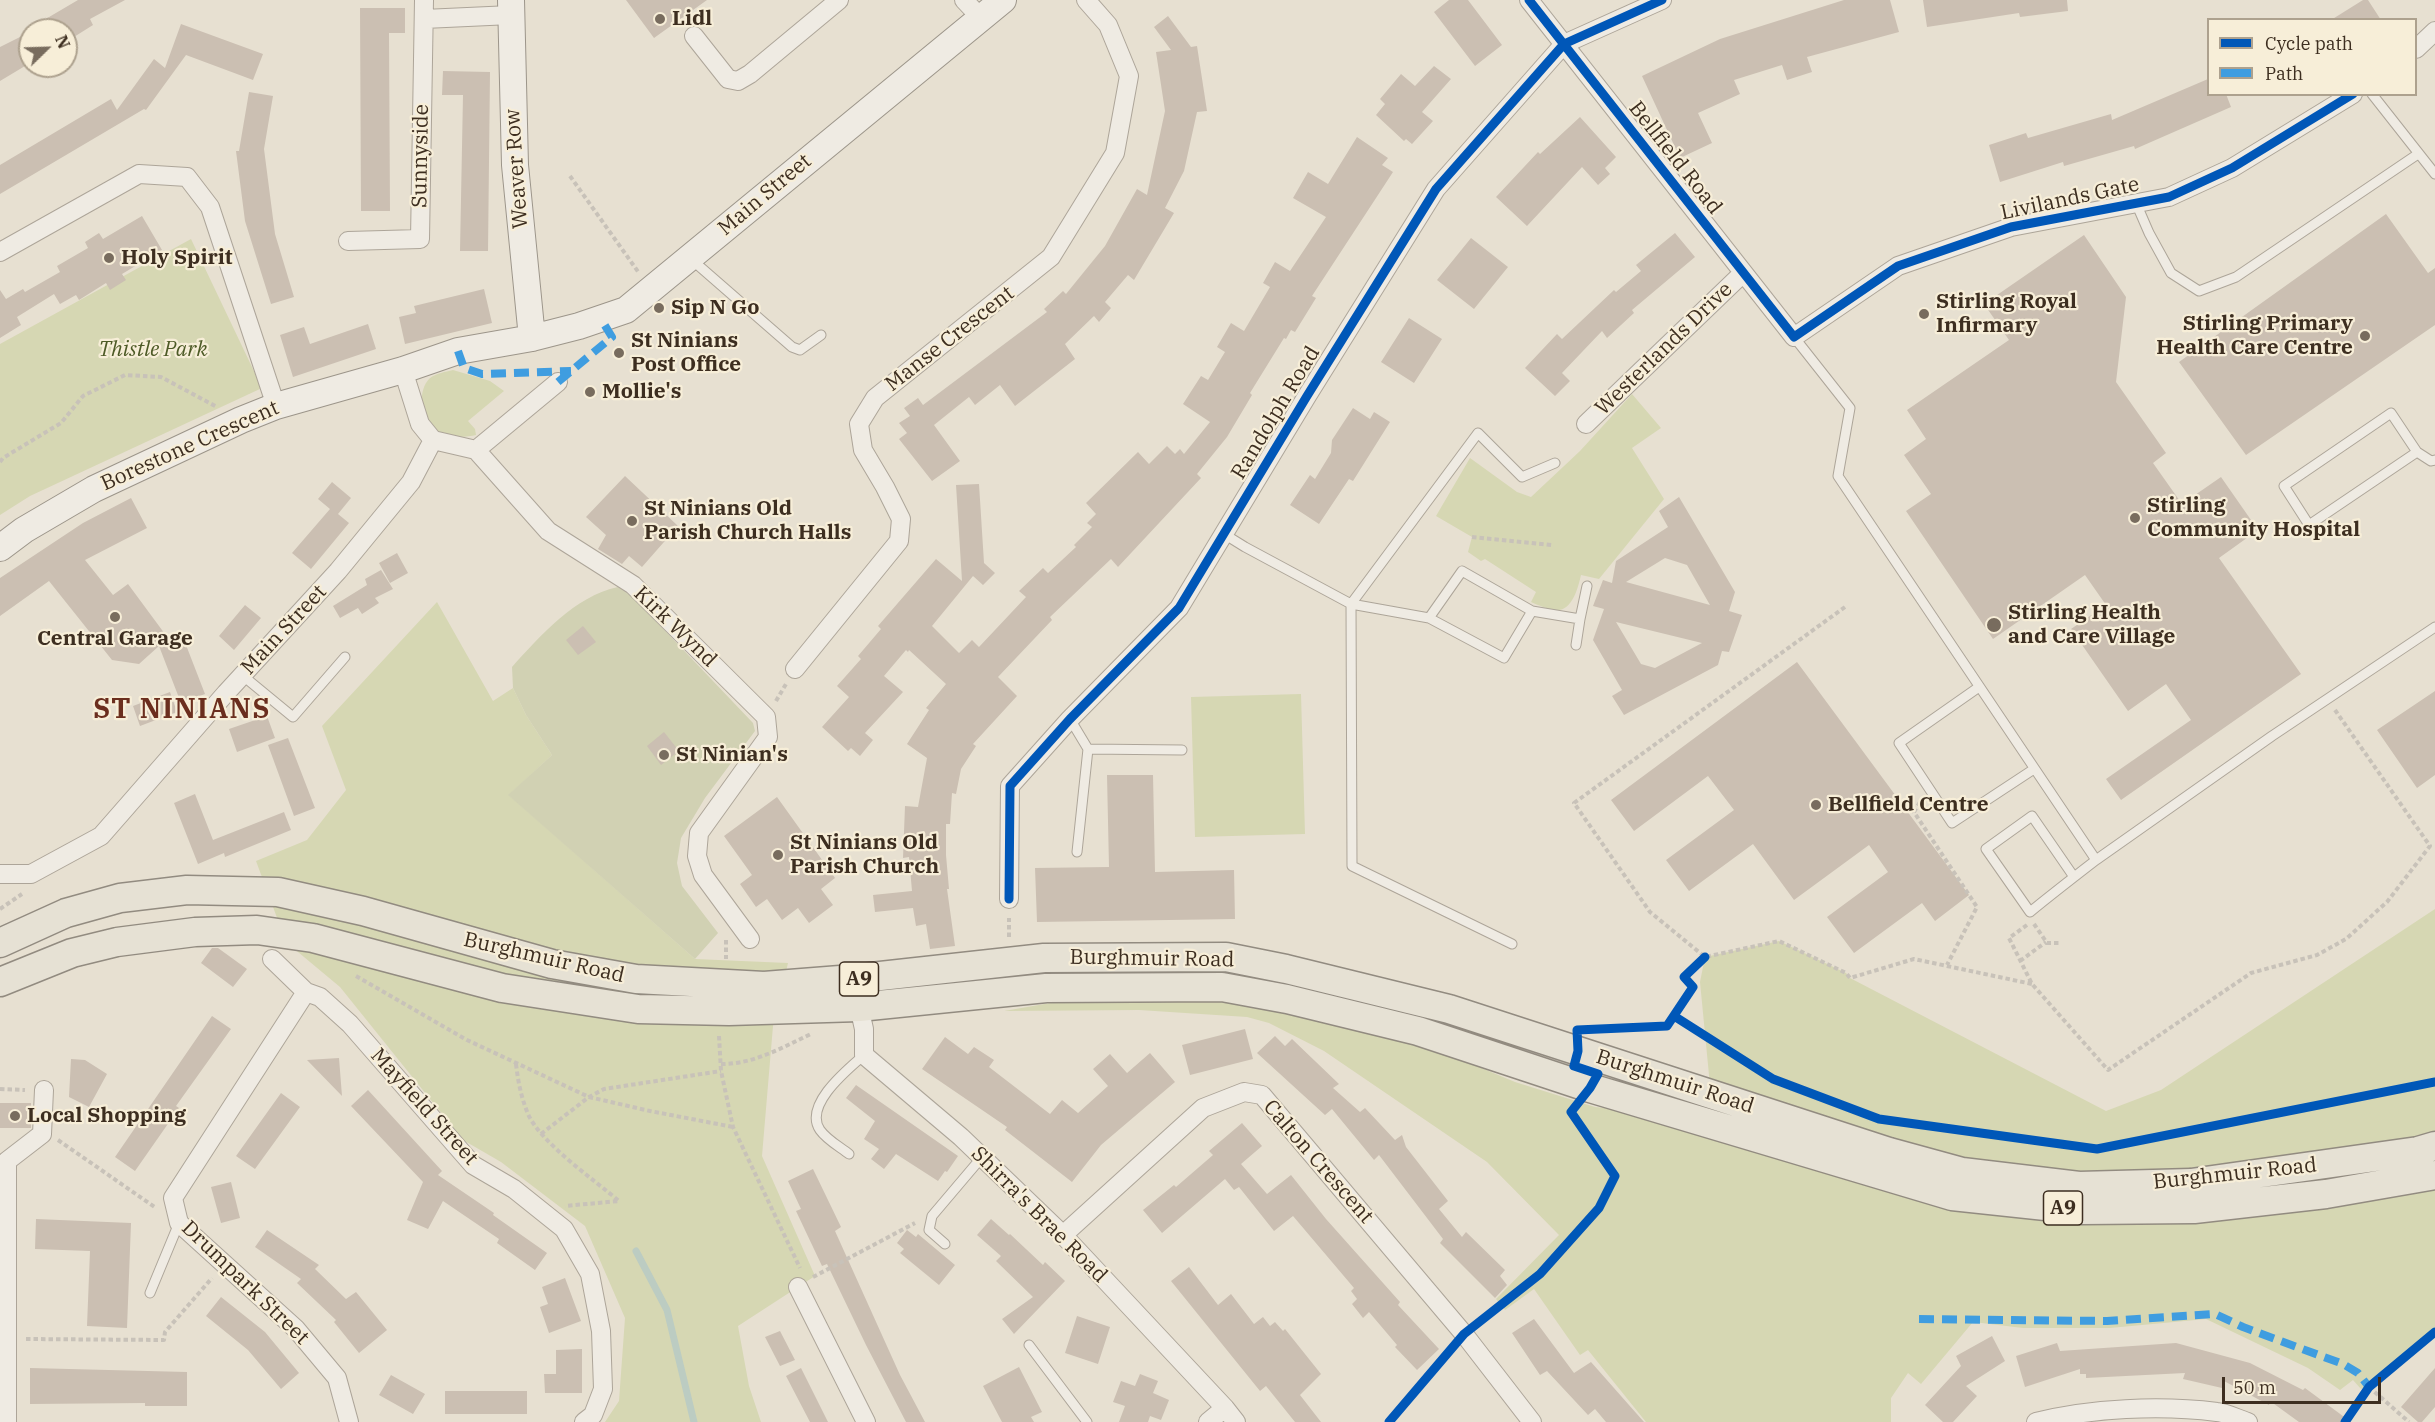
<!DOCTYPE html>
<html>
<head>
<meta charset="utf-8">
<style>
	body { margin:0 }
	#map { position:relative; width:2435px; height:1422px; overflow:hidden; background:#e7e0d1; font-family:"IBM Plex Serif",serif }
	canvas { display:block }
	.legend { position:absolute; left:2207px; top:18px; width:210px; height:78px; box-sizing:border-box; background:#f7eed8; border:2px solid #ada18e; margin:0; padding:8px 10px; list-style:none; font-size:18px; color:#3d2e20 }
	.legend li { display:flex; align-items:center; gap:12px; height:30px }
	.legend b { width:30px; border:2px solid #ada18e }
	.north { position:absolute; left:18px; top:18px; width:60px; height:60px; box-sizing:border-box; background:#f7eed8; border:2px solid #ada18e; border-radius:50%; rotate:67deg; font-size:16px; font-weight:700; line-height:24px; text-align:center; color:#3d2e20 }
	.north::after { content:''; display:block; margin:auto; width:21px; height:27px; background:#786c5e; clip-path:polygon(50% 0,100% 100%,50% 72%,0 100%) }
	.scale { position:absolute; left:2222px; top:1377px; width:159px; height:27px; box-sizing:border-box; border:3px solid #3d2e20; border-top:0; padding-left:8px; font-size:18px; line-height:21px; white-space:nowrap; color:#3d2e20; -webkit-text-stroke:4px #f7eed8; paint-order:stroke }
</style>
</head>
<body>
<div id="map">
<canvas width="2435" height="1422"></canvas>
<ul class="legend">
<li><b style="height:8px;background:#0057b8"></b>Cycle path</li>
<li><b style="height:8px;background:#3f9de0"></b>Path</li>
</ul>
<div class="north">N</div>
<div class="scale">50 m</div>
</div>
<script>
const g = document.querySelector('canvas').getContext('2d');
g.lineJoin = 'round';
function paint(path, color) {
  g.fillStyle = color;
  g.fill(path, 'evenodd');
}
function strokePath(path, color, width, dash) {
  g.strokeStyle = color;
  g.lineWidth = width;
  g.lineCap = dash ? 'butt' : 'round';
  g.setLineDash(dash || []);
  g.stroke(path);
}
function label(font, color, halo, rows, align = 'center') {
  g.font = font + ' "IBM Plex Serif",serif';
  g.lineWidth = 4.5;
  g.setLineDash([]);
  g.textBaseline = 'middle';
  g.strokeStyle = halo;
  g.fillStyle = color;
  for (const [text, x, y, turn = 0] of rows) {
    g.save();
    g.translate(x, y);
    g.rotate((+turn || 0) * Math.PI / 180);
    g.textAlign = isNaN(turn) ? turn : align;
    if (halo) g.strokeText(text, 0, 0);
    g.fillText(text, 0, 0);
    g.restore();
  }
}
paint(new Path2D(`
	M191 239 262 388 30 496 0 515V344Z
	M453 370 490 381 504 391 468 421 475 429 476 435C464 438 444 438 434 430 420 419 417 390 430 378 437 373 445 372 453 370Z
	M1632 394 1661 428 1632 448 1664 499 1599 579 1581 575C1578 588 1572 613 1554 610 1547 609 1538 605 1531 602L1536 592 1485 559 1481 561 1468 552 1472 537 1436 516 1470 458 1517 492 1531 497 1580 451Z
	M437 602 493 701 513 688 526 715 552 755 509 795 695 959 788 963 773 1026 762 1156 815 1276 738 1326 749 1386 761 1422H605L619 1401 625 1318 585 1226 501 1162 463 1140 340 987 286 942 256 861 307 840 346 790 322 726Z
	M1301 694 1305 834 1195 837 1191 697Z
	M2435 909V1327L2375 1377 2370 1385 2361 1389 2353 1380 2340 1390 2308 1368 2206 1319 2110 1328H2023L1973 1322 1921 1384 1908 1373 1891 1398V1422H1646L1588 1350 1580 1355 1534 1289 1505 1310 1496 1299 1559 1235 1487 1162 1324 1051 1269 1023 1247 1017 1139 1010 1004 1011 1056 1002 1166 995 1270 1005 1431 1047 1515 1082 1595 1107 1624 1110 1715 1137 1700 982 1705 957 1779 941 1846 973 1850 978 2106 1111 2161 1090Z`), '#d6d7b3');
paint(new Path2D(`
	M618 587 632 596 753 723 755 731 705 798 681 838 677 863 682 886 718 933 695 959 508 795 552 755 526 715 513 688 512 667C540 636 575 596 618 587Z`), '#d1d1b3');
strokePath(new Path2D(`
	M636 1251 667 1310 694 1422`), '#bcccc2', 7);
paint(new Path2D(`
	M78 0H125L90 19 93 25 66 42V30H27Z
	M626 0H707L654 38Z
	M1449 0H1468L1502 45 1475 66 1434 12Z
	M1844 0H1890L1899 32 1807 57 1812 72 1787 80 1782 65 1734 80 1740 94 1698 113 1712 143 1680 158 1642 76 1720 39Z
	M1923 0H2067L2068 11 2020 17 2019 13 1927 27Z
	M2363 0H2368L2381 20H2331Z
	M360 8H405V33H389L390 211H361Z
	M1168 16 1191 47 1197 46 1207 111 1197 112 1184 171 1165 208 1174 213 1134 280 1128 275 1105 302 1111 308 1099 322 1094 316 1065 344 1075 359 1015 406 1000 385 975 405 969 397 934 425 960 461 932 481 899 439 907 433 899 423 910 416 904 408 918 398 923 405 1047 312 1044 309 1063 291 1066 294 1105 246 1137 189 1147 195 1165 111 1156 52 1171 50 1154 27Z
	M181 24 263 54 253 80 186 55 146 110 144 109 0 194V165L111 99 117 110 154 59 165 68Z
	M30 32V63L0 81V47Z
	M1434 66 1451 79 1422 112 1433 121 1412 144 1406 139 1404 141 1376 115 1385 104 1380 99 1401 74 1415 86Z
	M443 71 490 72 488 251H460L463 95H442Z
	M2208 79V94H2226L2231 107 2135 149 2134 146 2064 166 2063 162 2000 182 1989 145 2026 133 2028 138 2111 114 2112 120Z
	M249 92 273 96 264 149 275 234 294 297 271 304 245 221 236 151H239Z
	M1580 117 1616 157 1605 168 1610 174 1598 185 1582 167 1527 226 1496 197 1538 152 1540 154Z
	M1357 137 1388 158 1382 165 1393 172 1312 296 1316 298 1295 332 1291 330 1286 339 1284 338 1250 393 1252 395 1227 437 1197 474 1201 478 1118 567 1111 559 1050 617 1052 620 998 677 1017 696 973 744 976 746 961 769 956 794 952 793 950 824H946V855L949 889H947L955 946 930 949 926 924 916 926 913 908 875 912 873 895 912 891 909 857 903 858 905 806 918 807 927 758 907 744 929 710 926 708 946 684 909 650 908 652 906 650 884 676 903 692 865 733 873 740 860 756 851 748 848 751 822 727 849 697 837 686 861 659 858 656 881 629 878 626 936 559 962 581 956 485 979 484 984 563 995 573 983 585 973 576 932 626 959 653 972 640 979 647 1026 597 1019 591 1043 568 1048 573 1076 547 1074 545 1092 527 1087 523 1096 514 1086 503 1138 452 1149 464 1167 446 1175 454 1180 449 1184 454 1210 422 1183 404 1201 376 1208 380 1225 352 1217 347 1231 323 1244 331 1270 287 1263 283 1275 262 1290 271 1326 217 1293 198 1308 172 1328 184Z
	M2386 214 2428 273 2435 268V325L2246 455 2179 362Z
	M142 216 162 250 122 274 126 280 110 290 106 283 79 300 76 295 60 304 54 294 17 317 21 325 0 338V290L6 299 23 289 25 292 60 272 57 266 88 248 85 242 99 233 103 239Z
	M1675 233 1695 257 1632 310 1634 313 1607 338 1602 331 1562 373 1570 381 1555 396 1525 368 1557 334 1562 339 1614 290 1616 292 1641 271 1636 265Z
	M2084 235 2126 297 2116 382 2166 453 2153 463 2182 504 2221 477 2258 530 2219 558 2301 674 2121 800 2106 779 2191 720 2166 684 2128 711 2071 629 2106 605 2085 575 1993 639 1906 511 1931 494 1904 455 1926 439 1907 410 2009 340 1984 304Z
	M1471 238 1508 267 1474 309 1437 280Z
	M484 289 492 323 405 344 399 317 416 313 414 306Z
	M1409 318 1442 339 1414 383 1381 362Z
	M368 324 376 349 293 377 280 335 304 327 310 344Z
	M1353 408 1370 419 1374 412 1390 422 1353 481 1349 479 1319 524 1290 505 1310 475 1315 479 1331 453 1332 440Z
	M625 476 678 526 642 567 629 556 622 564 598 549 606 535 586 517Z
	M332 482 351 498 338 514 349 523 311 569 292 553 330 509 318 499Z
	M1679 497 1735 592 1729 611 1742 615 1729 652 1722 651 1718 665 1624 715 1612 696 1622 690 1593 640 1604 609 1593 606 1603 580 1612 583 1616 561 1668 527 1659 511ZM1665 558 1687 565 1710 605 1626 582ZM1616 622 1702 643 1655 668 1641 664Z
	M131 498 147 528 85 560 113 595 128 584 176 649 186 645 205 694 181 703 159 646 139 664 112 660 49 581 0 616V578L83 523Z
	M397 553 408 573 390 583 379 563Z
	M381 570 393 589 375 598 379 603 362 614 358 608 340 618 333 606 367 585 365 579Z
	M245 605 261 618 234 650 219 636Z
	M583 626 596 642 578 655 566 640Z
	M1797 662 1969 895 1935 921 1922 903 1854 953 1827 917 1888 872 1869 845 1794 900 1753 844 1689 891 1666 860 1734 810 1708 776 1634 831 1611 800Z
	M2435 691V775L2417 788 2377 730Z
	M170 692 177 712 140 726 133 706Z
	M267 716 275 738 237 752 229 729Z
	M664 732 679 751 661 765 647 746Z
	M288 738 315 808 294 816 268 745Z
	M1107 775H1153L1155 872 1234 870 1235 919 1037 922 1035 868 1109 867Z
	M195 794 213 840 284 812 291 830 225 857 224 853 198 864 174 803Z
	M777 797 835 878 821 889 833 905 809 923 798 908 782 920 767 899 756 907 740 884 752 875 724 836Z
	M212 948H218L247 969 233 987 201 963Z
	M212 1016 231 1029 176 1106 179 1108 135 1171 115 1157Z
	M1245 1029 1253 1059 1190 1075 1182 1045Z
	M1275 1036 1285 1046 1292 1039 1339 1084 1333 1088 1360 1112 1365 1108 1395 1140 1402 1135 1406 1147 1448 1201 1439 1209 1462 1237 1466 1232 1505 1270 1500 1276 1507 1285 1495 1298 1440 1243 1443 1239 1379 1155 1374 1160 1332 1109 1325 1115 1257 1053Z
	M945 1037 968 1054 974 1047 994 1060 989 1067 1050 1114 1062 1100 1078 1113 1108 1086 1093 1069 1110 1054 1127 1073 1150 1053 1175 1082 1101 1145 1072 1182 1005 1130 1007 1127 922 1069Z
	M339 1058 342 1096 307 1060Z
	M71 1059 85 1060 107 1074 89 1107 69 1097Z
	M856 1085 958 1156 947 1172 945 1171 938 1181 896 1154 884 1169 871 1159 879 1149 864 1139 875 1121 846 1098Z
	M368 1090 442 1171 438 1175 494 1213 493 1215 547 1253 535 1270 497 1243 499 1239 443 1201 428 1229 407 1220 423 1182 351 1106Z
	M281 1093 300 1107 255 1169 236 1156Z
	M0 1103H31V1128H0Z
	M1242 1123 1262 1146 1241 1164 1267 1194 1291 1175 1326 1219 1400 1302 1398 1305 1439 1349 1417 1370 1395 1347 1397 1345 1369 1312 1363 1318 1352 1304 1357 1299 1351 1291 1354 1288 1293 1216 1274 1231 1239 1187 1234 1190 1225 1179 1162 1233 1143 1210 1174 1185 1176 1187 1213 1155 1209 1151Z
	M813 1169 841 1227 835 1231 900 1375 925 1422H906L866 1345 827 1264 822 1266 796 1211 801 1209 788 1181Z
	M231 1182 240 1218 221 1223 211 1187Z
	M36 1219 131 1223 127 1328 87 1326 90 1251 35 1249Z
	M991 1219 1009 1235 1010 1234 1043 1265 1045 1262 1065 1281 1014 1334 1002 1319 1033 1297 996 1261 1001 1256 977 1235Z
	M267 1230 319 1265 315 1269 346 1299 356 1292 387 1330 359 1353 334 1322 336 1320 297 1283 301 1279 255 1247Z
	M907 1230 916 1237 918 1234 955 1265 939 1285 900 1253 904 1249 897 1243Z
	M1189 1267 1218 1305 1231 1294 1254 1324 1263 1317 1270 1326 1275 1322 1283 1331 1285 1329 1321 1374 1300 1395 1321 1422H1295L1266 1386 1260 1391 1171 1281Z
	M565 1278 581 1321 549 1333 540 1307 548 1304 542 1287Z
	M221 1297 265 1332 299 1373 281 1389 248 1350 206 1316Z
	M1077 1316 1110 1327 1098 1364 1065 1353Z
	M1534 1319 1574 1373 1591 1362 1644 1422H1606L1595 1409 1588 1415 1547 1371 1540 1375 1512 1333Z
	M780 1331 795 1360 780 1366 765 1337Z
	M1992 1336 2005 1361 1966 1386 1977 1396 1953 1422H1943L1925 1405 1961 1366 1956 1356Z
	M2057 1343 2060 1351 2176 1343 2250 1363 2303 1390 2305 1388 2351 1422H2299L2270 1401 2269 1405 2224 1381 2222 1388 2183 1379 2185 1373 2086 1378V1374H2080V1369L2025 1387 2016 1356Z
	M582 1349V1393H545L544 1374H556V1350Z
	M1019 1367 1042 1412 1031 1417 1034 1422H1002L983 1386Z
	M30 1368 187 1372V1406H145V1403L30 1404Z
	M801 1368 828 1422H810L786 1376Z
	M2435 1368V1407L2422 1422H2418L2401 1407Z
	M1140 1374 1158 1381 1153 1393 1169 1400 1161 1420 1150 1416 1148 1422H1119L1125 1406 1113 1402 1121 1381 1135 1386Z
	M391 1375 425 1394 413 1414 379 1395Z
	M445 1391H527V1414H445Z`), '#cbbfb2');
const lane = new Path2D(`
	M2372 94 2435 174
	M2136 203 2149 233 2171 273 2199 291 2236 277 2418 154
	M691 259 792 347 800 350 821 335
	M1794 337 1850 408 1838 476 2096 860
	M2417 452 2309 525 2284 486 2391 413 2417 452 2431 461 2435 460
	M1224 534 1245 547 1351 604 1429 618 1504 658 1532 611
	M1429 618 1462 571 1532 611 1580 619 1576 645
	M1580 619 1587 586
	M242 675 293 717 345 657
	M1979 687 1899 743 1952 823 2034 769
	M1070 719 1088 749 1077 852
	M1088 749 1182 750
	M2074 877 2032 816 1986 849 2030 912C2052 894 2074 877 2096 860L2272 736 2435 627
	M1512 944 1352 866 1351 604 1478 433 1522 477 1555 463
	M849 1154C840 1147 827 1140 820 1130 803 1105 848 1069 864 1055
	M945 1244 929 1230 932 1216 982 1157
	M150 1293 179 1223
	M1029 1345 1087 1422`);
const street = new Path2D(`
	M964 0 980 17
	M1529 0 1794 337 1898 266 2011 227 2169 197 2232 168 2353 94
	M424 19 511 15
	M694 36 728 79 738 81 750 74 839 0
	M2416 49 2435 31
	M348 241 420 239 424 0
	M0 252 139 174 187 177 210 207 276 406
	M403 370 420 424 433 440 476 450 548 531 633 585 766 717 768 737 699 833 697 856 703 875 750 939
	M1586 424 1742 274
	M476 450 558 382
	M795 669 899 541 901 519 885 487 863 450 859 424 875 398 1051 257 1115 153 1129 76 1108 25 1086 0
	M0 874H31L101 836 226 693 338 571 411 482 433 440
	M1009 899 1010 786 1070 719 1179 608 1307 396 1436 189 1564 44 1662 0
	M272 959 306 992 320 997 350 1024 473 1165 514 1189 564 1229 590 1274 601 1331 603 1389 593 1415 584 1422
	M306 992 173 1198 179 1223 296 1329 337 1378 349 1422
	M857 998 864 1029V1055L961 1137 1063 1235 1225 1408 1236 1422
	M1063 1235 1203 1108 1244 1092 1262 1095 1464 1334 1532 1422
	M798 1287 866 1422
	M7 1422V1161L42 1134 44 1090
	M1208 1422 1225 1408
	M2036 1422C2090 1408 2161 1405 2217 1412 2227 1413 2238 1419 2248 1422`);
const secondary = new Path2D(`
	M511 0 515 165 532 338
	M0 548 24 530 94 489 241 420 276 406 403 370 458 351 532 338 579 326 626 310 1003 0`);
const primary = new Path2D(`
	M0 943 66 913 120 898 187 890 278 892 363 911 552 964 636 979 764 986 853 979 1044 958 1226 957 1286 969 1449 1009 1889 1152 1962 1172 2079 1186 2191 1183 2418 1151 2435 1146
	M0 982 72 953 117 942 195 932 257 930 313 938 502 988 638 1009 729 1011 859 1007 1046 988 1222 987 1287 999 1418 1031 1590 1088 1952 1196 2083 1210 2194 1209 2326 1194 2435 1175`);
strokePath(lane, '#ada599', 11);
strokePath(street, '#ada599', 20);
strokePath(secondary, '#9c958a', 28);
strokePath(primary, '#928b80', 31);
strokePath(new Path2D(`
	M570 176 639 273
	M0 462 3 458 61 423 83 396 125 375 161 377 217 407
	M1472 537 1552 545
	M1845 607 1574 803 1650 912 1705 957 1779 941 1846 973 1850 978 1914 959 2032 984
	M776 701 786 684
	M1920 802 1914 812 1977 907 1947 965
	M0 909 22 894
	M2034 924 2047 943H2059
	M2027 925 2009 938 2032 984 2108 1070 2251 973 2317 955 2346 939 2387 902 2430 846 2335 710
	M1009 937V918
	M726 940V959
	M2020 961 2046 942
	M356 976 467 1040 589 1097 650 1111 733 1127
	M719 1036 721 1071 733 1127 800 1268
	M516 1064C518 1081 521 1097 528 1114 541 1143 593 1179 619 1201L565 1206
	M721 1064C754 1064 781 1048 811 1034
	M0 1089 25 1090
	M541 1134 589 1097 604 1089 721 1071
	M58 1140 156 1208
	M813 1277 915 1223
	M26 1339 164 1340 165 1332 212 1278
	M2369 1387 2409 1422`), '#c8c2b9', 4, [4.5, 3]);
strokePath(lane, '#efebe3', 9);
strokePath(street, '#efebe3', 18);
strokePath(secondary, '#efebe3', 26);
strokePath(primary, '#e6e1d4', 28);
strokePath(new Path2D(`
	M458 351 464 368 482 374 571 371
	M558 382 612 337 601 319
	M1919 1319 2107 1321 2215 1314 2243 1327 2343 1364 2358 1373 2369 1387`), '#3f9de0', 8, [15, 8]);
strokePath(new Path2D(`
	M1529 0 1794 337 1898 266 2011 227 2169 197 2232 168 2353 94
	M1009 899 1010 786 1070 719 1179 608 1307 396 1436 189 1564 44 1662 0
	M1674 1016 1773 1079 1879 1119 2097 1149 2435 1082
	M1389 1422 1464 1334 1540 1274 1599 1208 1615 1176 1571 1112 1590 1088 1598 1074 1574 1066 1578 1051 1577 1030 1667 1026 1693 987 1684 977 1705 957
	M2345 1422 2369 1387 2435 1332`), '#0057b8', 9);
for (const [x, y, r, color] of [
	[660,19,6,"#786c5e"],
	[109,258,6,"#786c5e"],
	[659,308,6,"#786c5e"],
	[1924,314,6,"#786c5e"],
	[2365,336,6,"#786c5e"],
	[619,353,6,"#786c5e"],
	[590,392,6,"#786c5e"],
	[2135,518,6,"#786c5e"],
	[632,521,6,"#786c5e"],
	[115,617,6,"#786c5e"],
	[1994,625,8,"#786c5e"],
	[664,755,6,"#786c5e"],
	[1816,805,6,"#786c5e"],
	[778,855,6,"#786c5e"],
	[15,1116,6,"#786c5e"]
]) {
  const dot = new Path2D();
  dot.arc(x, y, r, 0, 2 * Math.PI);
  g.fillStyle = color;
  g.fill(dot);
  strokePath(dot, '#f7eed8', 2);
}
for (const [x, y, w] of [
	[859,979,39],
	[2063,1208,39]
]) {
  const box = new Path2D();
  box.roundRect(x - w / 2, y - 17, w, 34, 4.5);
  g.fillStyle = '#f7eed8';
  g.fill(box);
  strokePath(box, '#3d2e20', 1.5);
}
label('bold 20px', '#3d2e20', null, [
	["A9",859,979],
	["A9",2063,1208]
]);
label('bold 21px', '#3d2e20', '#f7eed8', [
	["Lidl",672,19],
	["Holy Spirit",121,258],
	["Stirling Royal",1936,302],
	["Infirmary",1936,326],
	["Sip N Go",671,308],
	["Stirling Primary",2353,324,"right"],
	["Health Care Centre",2353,348,"right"],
	["St Ninians",631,341],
	["Post Office",631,365],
	["Mollie's",602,392],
	["Stirling",2147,506],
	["Community Hospital",2147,530],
	["St Ninians Old",644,509],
	["Parish Church Halls",644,533],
	["Stirling Health",2008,613],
	["and Care Village",2008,637],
	["Central Garage",115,639,"center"],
	["St Ninian's",676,755],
	["Bellfield Centre",1828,805],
	["St Ninians Old",790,843],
	["Parish Church",790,867],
	["Local Shopping",27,1116]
], 'left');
label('21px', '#3d2e20', '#f7eed8', [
	["Sunnyside",421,156,-89],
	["Bellfield Road",1675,158,52],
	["Weaver Row",517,169,-94],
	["Main Street",765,195,-40],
	["Livilands Gate",2070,199,-12],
	["Manse Crescent",950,339,-38],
	["Westerlands Drive",1664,349,-44],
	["Randolph Road",1276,413,-59],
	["Borestone Crescent",190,446,-24],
	["Kirk Wynd",675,627,44],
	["Main Street",284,630,-47],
	["Burghmuir Road",544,958,13],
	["Burghmuir Road",1152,959,1],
	["Burghmuir Road",1675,1082,18],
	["Mayfield Street",424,1107,48],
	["Calton Crescent",1318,1162,49],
	["Burghmuir Road",2235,1174,-6],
	["Shirra's Brae Road",1039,1215,45],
	["Drumpark Street",245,1283,44]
]);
label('italic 21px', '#4d5a26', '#f7eed8', [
	["Thistle Park",153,350]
]);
g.letterSpacing = '1.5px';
label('bold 27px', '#6b2e1e', '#f7eed8', [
	["ST NINIANS",182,710]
]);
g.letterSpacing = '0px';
</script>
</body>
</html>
